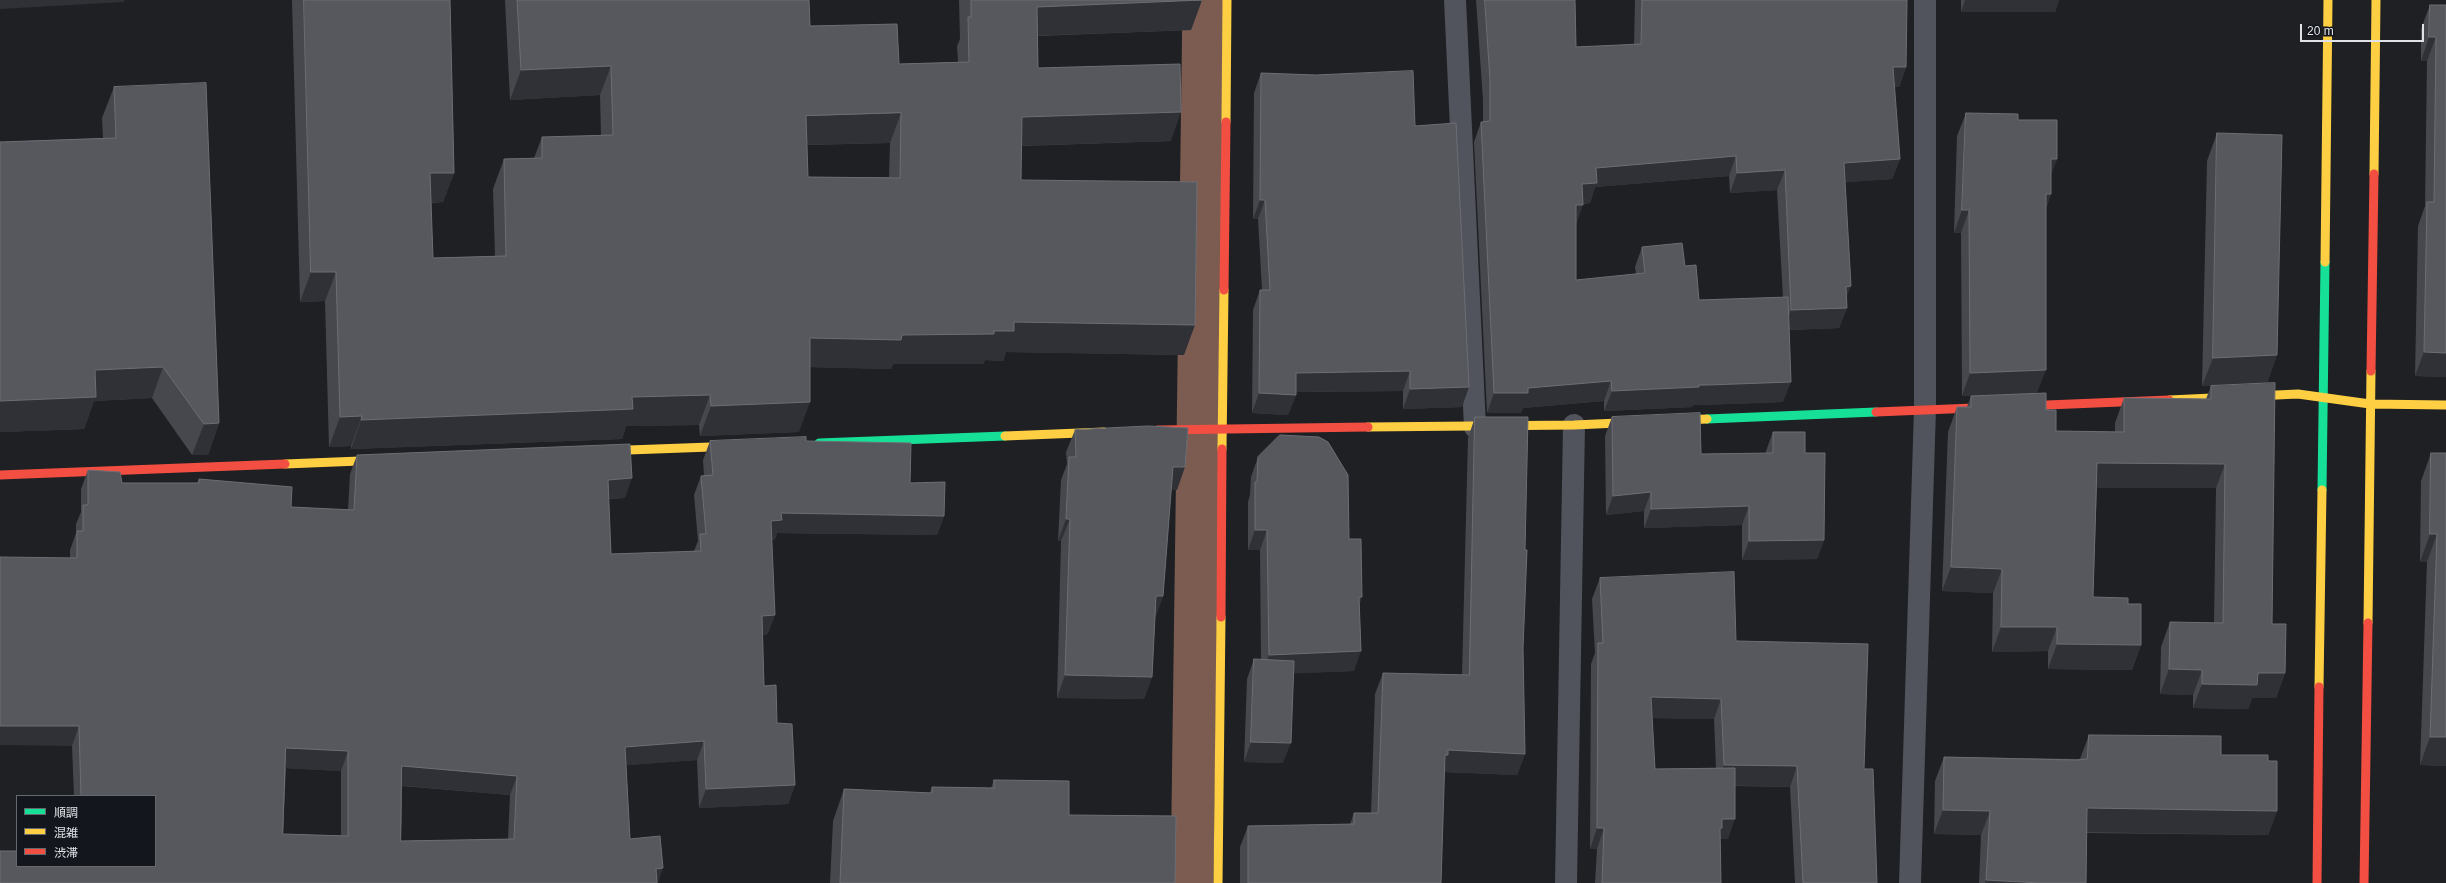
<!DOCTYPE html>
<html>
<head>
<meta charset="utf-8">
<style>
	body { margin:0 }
	#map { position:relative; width:2446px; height:883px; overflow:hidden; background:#1e2023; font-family:Helvetica,"Noto Sans JP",sans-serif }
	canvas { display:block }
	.legend { position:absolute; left:16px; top:795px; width:140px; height:72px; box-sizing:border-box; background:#13161c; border:1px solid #65686d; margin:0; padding:5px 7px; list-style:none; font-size:12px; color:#e0e2e7 }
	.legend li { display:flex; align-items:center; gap:8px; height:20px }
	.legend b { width:20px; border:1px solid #65686d }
	.scale { position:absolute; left:2300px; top:24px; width:124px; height:18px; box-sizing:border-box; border:2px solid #e0e2e7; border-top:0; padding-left:5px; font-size:12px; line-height:14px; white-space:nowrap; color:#e0e2e7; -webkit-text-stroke:3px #13161c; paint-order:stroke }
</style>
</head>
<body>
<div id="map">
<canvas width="2446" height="883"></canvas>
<ul class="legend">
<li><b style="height:5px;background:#16e098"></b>順調</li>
<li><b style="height:5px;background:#ffcf43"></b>混雑</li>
<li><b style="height:5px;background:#f24e42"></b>渋滞</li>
</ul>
<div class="scale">20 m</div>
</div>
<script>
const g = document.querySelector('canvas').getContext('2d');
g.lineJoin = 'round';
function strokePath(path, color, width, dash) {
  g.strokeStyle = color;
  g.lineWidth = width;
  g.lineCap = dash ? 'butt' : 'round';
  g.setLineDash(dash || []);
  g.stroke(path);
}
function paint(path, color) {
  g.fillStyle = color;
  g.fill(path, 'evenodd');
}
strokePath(new Path2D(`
	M1192 883 1204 0`), '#7c5c51', 43);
strokePath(new Path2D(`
	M1455 0 1475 427
	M1566 883 1574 425
	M1910 883 1925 409V0`), '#51545d', 22);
strokePath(new Path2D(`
	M1707 419 1876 412
	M819 443 1005 436
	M2322 490 2325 262`), '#16e098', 9);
strokePath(new Path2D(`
	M1226 122 1227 0
	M2374 174 2376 0
	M2325 262 2328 0
	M2169 400 2298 394 2370 404 2446 405
	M1368 427 1574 425 1707 419
	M1005 436 1104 432
	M1222 449 1224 290
	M601 451 738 446
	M285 464 385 460
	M2368 623 2371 371
	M2319 687 2322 490
	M1218 883 1221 617`), '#ffcf43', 9);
strokePath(new Path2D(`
	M1224 290 1226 122
	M2371 371 2374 174
	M1876 412 2169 400
	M1158 430 1368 427
	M0 475 285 464
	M1221 617 1222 449
	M2317 883 2319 687
	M2364 883 2368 623`), '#f24e42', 9);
paint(new Path2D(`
	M292 0H450L454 173 443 202 431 203 433 258 495 256 493 189 504 159 534 158 542 137 601 136 600 95 510 100 505 0H809L810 26 899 64 958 62 957 46 960 39 959 0H1202L1191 30 1038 36V68L1171 141 1021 146V180L1184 355 1006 352 1003 361 985 360 983 364H893L891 369 810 367 799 432 700 436 699 425 626 426 622 439 351 449V446L329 447 325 301 300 302ZM890 143 889 177H808L807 145Z
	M1476 0H1575L1576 47 1634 45 1635 0H1907L1906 67 1899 87H1894L1900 159 1892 179 1845 182 1847 308 1839 328 1789 330 1783 402 1701 405H1693L1692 407 1604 411V401L1523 408 1521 413H1487L1474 142 1481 122H1483V100ZM1729 176 1730 193 1777 190 1783 298 1699 300 1685 266 1642 247 1635 267 1636 274 1576 280V224L1583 204 1590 203 1595 187Z
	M1961 0H2059L2055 12H1961Z
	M2430 5H2446V377L2415 376 2418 226 2425 206 2427 61H2421V29Z
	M1261 73 1415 126 1462 407 1403 409V391L1296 392V395L1288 415 1252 413 1253 310 1260 290H1262L1258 219H1253L1254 93Z
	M114 87 219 423 208 455H192L152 398 94 401 84 429 0 432V142L103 138 102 118Z
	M1966 113 2018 120 2057 159 2051 174V194L2046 208 2037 393 1962 396 1961 233H1954L1957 136Z
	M2217 133 2277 355 2267 383 2202 386 2207 161Z
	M2211 386 2285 673 2276 698H2252L2248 709 2193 708V695L2160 694 2161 647 2170 622 2214 623 2216 488H2097L2093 597 2128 604 2141 645 2132 670 2048 669V651L1992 652 1993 593 1942 591 1948 432 1957 407H1967L1971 396 2046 410 2056 431 2115 432V423L2124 398 2206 399Z
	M1475 417 1525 754 1517 775 1444 772 1441 883H1240V847L1248 826 1350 824 1354 813H1371L1375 694 1383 673 1462 675 1468 438Z
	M1612 417 1701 454 1766 453V451L1773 432 1805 453 1824 540 1817 559 1742 560V525L1644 528V511L1606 515 1605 436Z
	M1075 430 1177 490 1171 489 1163 596 1155 618 1152 677 1144 699 1057 698 1061 541H1058L1061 480 1067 464 1066 452Z
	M710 441H806L910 483 944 516 937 535 777 533 775 539 772 540 768 634 762 635 764 686 777 723 795 785 788 804 699 808 697 760 626 765 630 839 663 868 155 866V796H74L72 746 70 550 76 533V524L81 512V489L88 470 122 483H197L199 479 291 507 348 510 350 474 357 455 625 498 608 499 611 554 694 551 698 541 694 495 701 476H704L703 460ZM286 768 341 771V836L283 834ZM402 786 510 795 508 839 401 841Z
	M2431 453H2446V766L2420 765 2427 562H2420L2421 481Z
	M1258 457 1349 539 1362 597 1359 604 1354 671 1293 673 1283 763 1244 762 1247 679 1254 659 1261 660 1260 550H1248V502L1250 495 1251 477Z
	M1600 578 1736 641 1864 769 1877 883H1795L1790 787 1735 786 1728 839H1720L1721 883H1595L1597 849H1590L1591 664 1595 653 1592 599ZM1652 718 1714 719 1716 768 1655 769Z
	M2089 735 2221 755 2268 761 2277 811 2268 835 2086 833V883H1979L1981 835 1934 834 1935 781 1944 757 2080 759Z
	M994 780 1069 815 1175 883H830L833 821 844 789 930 793 932 787 991 788Z`), '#46484e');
paint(new Path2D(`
	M0 0H125L124 2 0 9Z
	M1202 0 1191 30 1026 36 1037 7Z
	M1965 0H2059L2055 12H1961Z
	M2429 37H2436L2427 61H2421Z
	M611 66 600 95 510 100 521 70Z
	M1893 67H1906L1899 87H1885Z
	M1181 112 1171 141 1011 146 1022 117Z
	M901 113 890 143 795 145 806 116Z
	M1736 156 1729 176 1595 187 1590 203 1574 204 1582 184 1596 168Z
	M1900 159 1892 179 1837 183 1844 163Z
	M2051 159H2057L2048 182Z
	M1785 170 1777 190 1730 193 1737 173Z
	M430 173H454L443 202 420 203Z
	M2046 194H2051L2042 217Z
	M1260 200H1265L1258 219H1253Z
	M1576 205H1583L1575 225Z
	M1962 210H1969L1961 233H1954Z
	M311 272H336L325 301 300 302Z
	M1851 286 1843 306 1846 287Z
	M1847 308 1839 328 1784 330 1791 310Z
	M1014 322 1195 325 1184 355 1006 352 1003 361 985 360 983 364H893L891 369 800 367 810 338 902 335 994 331Z
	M2424 352 2446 353V377L2415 376Z
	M2277 355 2267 383 2202 386 2213 358Z
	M163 367 152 398 94 401 84 429 0 432V401L95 370Z
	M2046 370 2037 393 1962 396 1970 373Z
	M1410 371 1403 391 1288 392 1296 373Z
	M1611 381 1604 401 1523 408 1521 413H1487L1494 393 1528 388Z
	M1791 382 1783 402 1701 405H1693L1692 407 1604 411 1612 391 1708 385Z
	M1469 387 1462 407 1403 409 1410 389Z
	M1259 393 1296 395 1288 415 1252 413Z
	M710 395 699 425 626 426 622 439 351 449 361 420 632 397Z
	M810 402 799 432 700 436 711 406Z
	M362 416 351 446 329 447 340 417Z
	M219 423 208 455H192L204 424Z
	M2097 463 2225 464 2216 488H2088Z
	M1173 467H1185L1177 490 1164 489Z
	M632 478 625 498 601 499 608 480Z
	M1651 492 1644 511 1606 515 1613 496Z
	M1749 506 1742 525 1644 528 1651 509Z
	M781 513 944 516 937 535 777 533 775 539 764 540 771 521Z
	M1066 519H1070L1061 541H1058Z
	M1255 530H1267L1260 550H1248Z
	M2430 534H2437L2427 562H2420Z
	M1824 540 1817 559 1742 560 1749 541Z
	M1951 567 2002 569 1993 593 1942 591Z
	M1156 596H1163L1155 618Z
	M1359 597H1362L1355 617Z
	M775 615 768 634 755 635 762 616Z
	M2001 627H2057L2048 651 1992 652Z
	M2057 644 2141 645 2132 670 2048 669Z
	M1361 651 1354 671 1261 675 1269 655Z
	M2169 669 2202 670 2193 695 2160 694Z
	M2258 673H2285L2276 698H2252L2248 709 2193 708 2202 684Z
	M1065 675 1152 677 1144 699 1057 698Z
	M1651 697 1721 699 1714 719 1644 718Z
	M0 726H79L72 746 0 745Z
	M2430 737H2446V766L2420 765Z
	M704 741 697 760 618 766 625 747Z
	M1251 742 1291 743 1283 763 1244 762Z
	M286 748 348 751 341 771 279 768Z
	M1448 750 1525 754 1517 775 1442 772 1445 755Z
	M1724 765 1797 766 1790 787 1716 785Z
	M402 766 517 776 510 795 395 785Z
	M795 785 788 804 699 808 706 789Z
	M2087 808 2277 811 2268 835 2078 832Z
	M1943 810 1990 811 1981 835 1934 834Z
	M1722 819H1735L1728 839H1718L1715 848Z
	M1597 828H1604L1597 849H1590Z
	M663 868 658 883H651L656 869Z
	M1986 880 2040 883H1985Z`), '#2f3136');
const building = new Path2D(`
	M304 0H450L454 173H430L433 258 506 256 504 159 542 158V137L613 135 611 66 521 70 517 0H809L810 26 897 24 899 64 969 62 968 17H971V0H1202L1037 7 1038 68 1180 64 1181 112 1022 117 1021 180 1197 182 1195 325 1014 322V331H994V334L902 335 901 340 810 338V402L711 406 710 395 632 397 633 409 361 420 362 416 340 417 336 272H311ZM901 113 900 178 808 177 806 116Z
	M1485 0H1575L1576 47 1641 44 1642 0H1907L1906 67H1893L1900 159 1844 163 1851 286 1846 287 1847 308 1791 310 1785 170 1737 173 1736 156 1596 168 1597 183 1582 184 1583 205H1576V280L1645 273 1642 247 1682 243 1685 266 1696 265 1699 300 1788 297 1791 382 1708 385H1699V387L1612 391 1611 381 1528 388V393H1494L1481 122 1490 121V80Z
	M2430 5H2446V353L2424 352 2427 202H2434L2436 37H2429Z
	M1413 71 1415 126 1456 123 1469 387 1410 389V371L1296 373V395L1259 393 1260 290H1270L1265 200H1260L1261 73 1315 75Z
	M206 83 219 423 204 424 163 367 95 370 96 397 0 401V142L116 138 114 87Z
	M1966 113 2018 114V120H2057V159H2051V194H2046V370L1970 373 1969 210H1962Z
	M2217 133 2282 135 2277 355 2213 358Z
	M2275 383 2272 624H2286L2285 673H2258L2257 685 2202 684V670L2169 669 2170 622 2223 623 2225 464 2097 463 2093 597 2128 598V604H2141V645L2057 644V627H2001L2002 569 1951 567 1957 407H1971V396L2046 393V410H2056V431L2124 432V398L2211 399V386Z
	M1700 413 1701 454 1773 453V432H1805V453H1825L1824 540 1749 541V506L1651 509V492L1613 496 1612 417Z
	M1475 417H1528L1525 550H1527L1523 648 1525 754 1448 750V755H1445L1441 883H1248V826L1354 824V813H1378L1383 673 1469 675Z
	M1148 426 1188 428 1185 467H1173L1163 596H1156L1152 677 1065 675 1070 519H1066L1069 457H1076L1075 430Z
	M1280 435 1319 437 1328 442 1348 475 1349 539H1361L1362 597H1359L1361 651 1269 655 1267 530H1255V482H1257L1258 457Z
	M806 437V441L911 443 910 483 945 482 944 516 781 513 782 520 771 521 775 615 762 616 764 686 776 685 777 723 792 724 795 785 706 789 704 741 625 747 630 839 660 836 663 868 656 869 657 883H0V851H17V866H155V796H81L79 726H0V557L77 558V531H83V505H88V470L120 472 122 483H199V479L292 487 291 507 354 510 357 455 630 444 632 478 608 480 611 554 701 551 700 534H706L701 476 713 475 710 441ZM286 748 348 751V836L283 834ZM402 766 517 776 514 839 401 841Z
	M2431 453H2446V737H2430L2437 534H2430Z
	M1734 572 1736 641 1868 644 1864 769H1873L1877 883H1803L1797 766 1724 765 1721 699 1651 697 1655 769 1735 768V819H1722V828H1720L1721 883H1602L1604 828H1597L1598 643H1603L1600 578Z
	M1254 659 1294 661 1291 743 1251 742Z
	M2089 735 2221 736V755H2268V761H2277V811L2087 808 2086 883H2040L1986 880 1990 811 1943 810 1944 757 2076 760 2087 759Z
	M994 780 1069 781V815L1176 816 1175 883H840L844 789 932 793V787L994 788Z`);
paint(building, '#56585e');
strokePath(building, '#6c6e74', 1);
</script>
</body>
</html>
